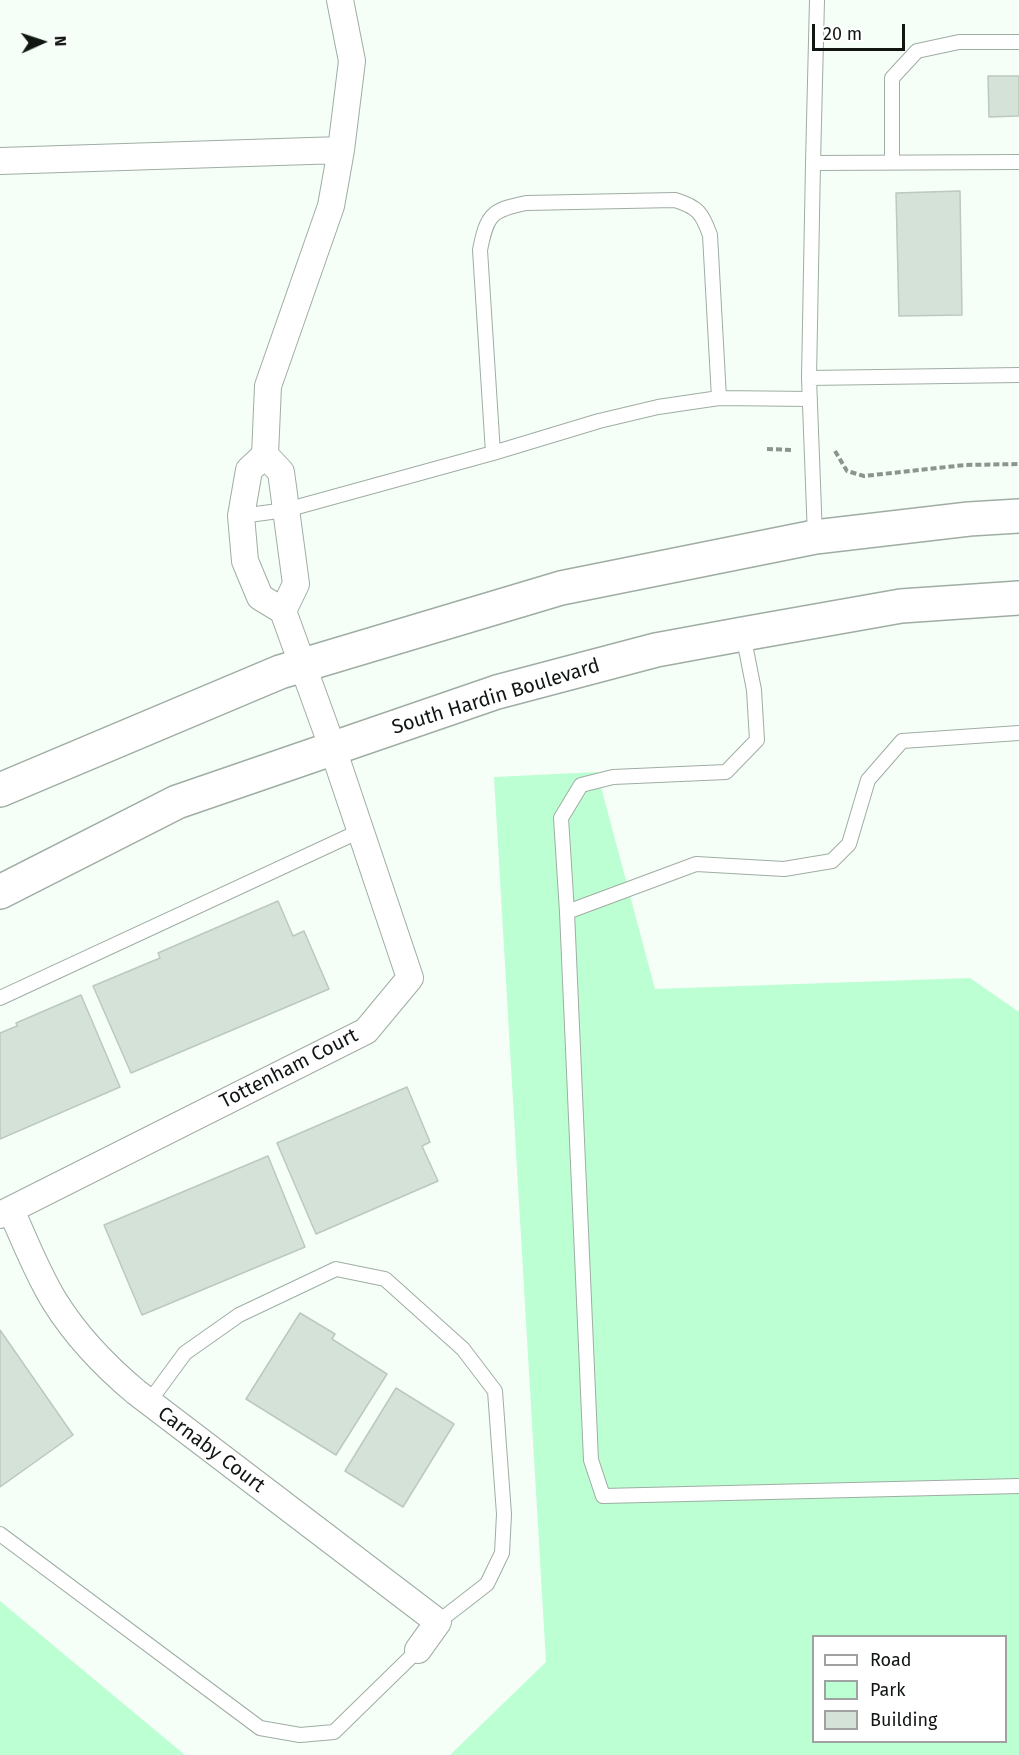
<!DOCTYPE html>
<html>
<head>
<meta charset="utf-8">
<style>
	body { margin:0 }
	#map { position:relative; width:1019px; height:1755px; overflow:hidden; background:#f6fef8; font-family:"Fira Sans",sans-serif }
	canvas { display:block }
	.legend { position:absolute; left:812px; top:1635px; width:195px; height:108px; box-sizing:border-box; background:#fff; border:2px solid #a0a2a1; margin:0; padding:8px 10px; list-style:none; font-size:18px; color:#111613 }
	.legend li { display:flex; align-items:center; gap:12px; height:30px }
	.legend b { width:30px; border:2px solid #a0a2a1 }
	.north { position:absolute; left:12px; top:12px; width:60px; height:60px; -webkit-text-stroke:4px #fff; paint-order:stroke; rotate:87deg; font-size:16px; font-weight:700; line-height:24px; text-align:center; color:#111613 }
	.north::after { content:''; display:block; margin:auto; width:21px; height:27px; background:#111613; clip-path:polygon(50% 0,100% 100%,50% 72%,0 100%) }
	.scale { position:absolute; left:812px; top:24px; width:93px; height:27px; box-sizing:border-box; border:3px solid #111613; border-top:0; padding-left:8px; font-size:18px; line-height:21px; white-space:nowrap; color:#111613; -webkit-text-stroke:4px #fff; paint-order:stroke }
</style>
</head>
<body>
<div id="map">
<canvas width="1019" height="1755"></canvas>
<ul class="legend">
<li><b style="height:8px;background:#fff"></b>Road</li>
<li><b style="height:16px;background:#bcffd2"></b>Park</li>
<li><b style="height:16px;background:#d4e2d8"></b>Building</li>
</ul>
<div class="north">N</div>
<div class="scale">20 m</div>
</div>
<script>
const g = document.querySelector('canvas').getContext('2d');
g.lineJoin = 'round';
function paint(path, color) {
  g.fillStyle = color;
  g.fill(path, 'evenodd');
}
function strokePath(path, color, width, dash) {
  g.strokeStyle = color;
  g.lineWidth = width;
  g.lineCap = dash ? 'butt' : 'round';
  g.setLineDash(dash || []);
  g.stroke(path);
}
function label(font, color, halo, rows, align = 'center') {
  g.font = font + ' "Fira Sans",sans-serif';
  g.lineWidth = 4.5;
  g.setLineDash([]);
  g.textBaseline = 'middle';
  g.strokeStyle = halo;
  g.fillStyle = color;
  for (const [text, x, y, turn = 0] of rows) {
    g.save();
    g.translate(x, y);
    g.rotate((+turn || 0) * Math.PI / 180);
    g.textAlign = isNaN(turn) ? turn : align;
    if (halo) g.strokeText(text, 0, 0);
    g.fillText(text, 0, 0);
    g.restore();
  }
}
paint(new Path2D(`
	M597 772 655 989 970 978 1019 1012V1755H450L546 1662 494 777ZM814 1636H1006V1742H814Z
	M0 1601 185 1755H0Z`), '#bcffd2');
const building = new Path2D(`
	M988 76H1019V116L989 117Z
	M960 191 962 315 899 316 896 193Z
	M278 901 293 936 304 931 329 989 131 1073 93 986 160 958 158 953Z
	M81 995 120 1087 0 1139V1033L17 1026 16 1023Z
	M407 1087 430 1142 422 1146 438 1181 316 1234 277 1143Z
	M268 1156 305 1247 142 1315 104 1225Z
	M300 1313 335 1334 332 1339 387 1374 336 1455 246 1399Z
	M0 1330 73 1435 0 1487Z
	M396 1388 454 1424 403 1507 345 1471Z`);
paint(building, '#d4e2d8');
strokePath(building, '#bbc9bf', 1.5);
const service = new Path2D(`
	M892 162V78L917 51 959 42H1019
	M813 163 817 0
	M809 378 813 163 1019 162
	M493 453 480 250C487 215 491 210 526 203L675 200C698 207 702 213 710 235L719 398
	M241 516 286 510 493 453 599 421 658 407 719 398 810 399
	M815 537 809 378 1019 375
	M743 634 754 690 757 740 726 772 613 777 581 785 561 818 567 912 591 1460 603 1496 1019 1486
	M567 912 696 864 784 869 832 861 849 844 868 780 902 741 1019 733
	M0 998 360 831
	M149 1402 185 1353 239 1315 336 1269 385 1279 463 1349 495 1391 504 1514 502 1553 487 1584 438 1622
	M0 1534 260 1728 300 1735 334 1732 418 1650`);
const minor = new Path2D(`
	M0 161 341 150
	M265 455 281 472 296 584 283 611
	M11 1210C25 1241 37 1273 55 1302 77 1337 105 1366 136 1392L438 1622 418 1650
	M0 1215 366 1031 410 978 333 749 283 611 260 597 245 561 241 516 249 470 265 455 268 386 331 206 341 150 352 61 340 0`);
const secondary = new Path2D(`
	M0 790 280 672 561 588 815 537 969 519 1019 516
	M0 892 177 802 497 692 656 650 743 634 901 606 1019 598`);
strokePath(service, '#9fada3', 16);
strokePath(minor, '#9fada3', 28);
strokePath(secondary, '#9fada3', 36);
strokePath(new Path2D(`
	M767 449 792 450
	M835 451 847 471 864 476 965 465 1019 464`), '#8d948f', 4, [6, 3]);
strokePath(service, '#fff', 14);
strokePath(minor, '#fff', 26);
strokePath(secondary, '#fff', 33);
label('20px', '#111613', '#fff', [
	["South Hardin Boulevard",496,697,-17],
	["Tottenham Court",289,1069,-27],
	["Carnaby Court",211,1450,37]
]);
</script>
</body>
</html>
